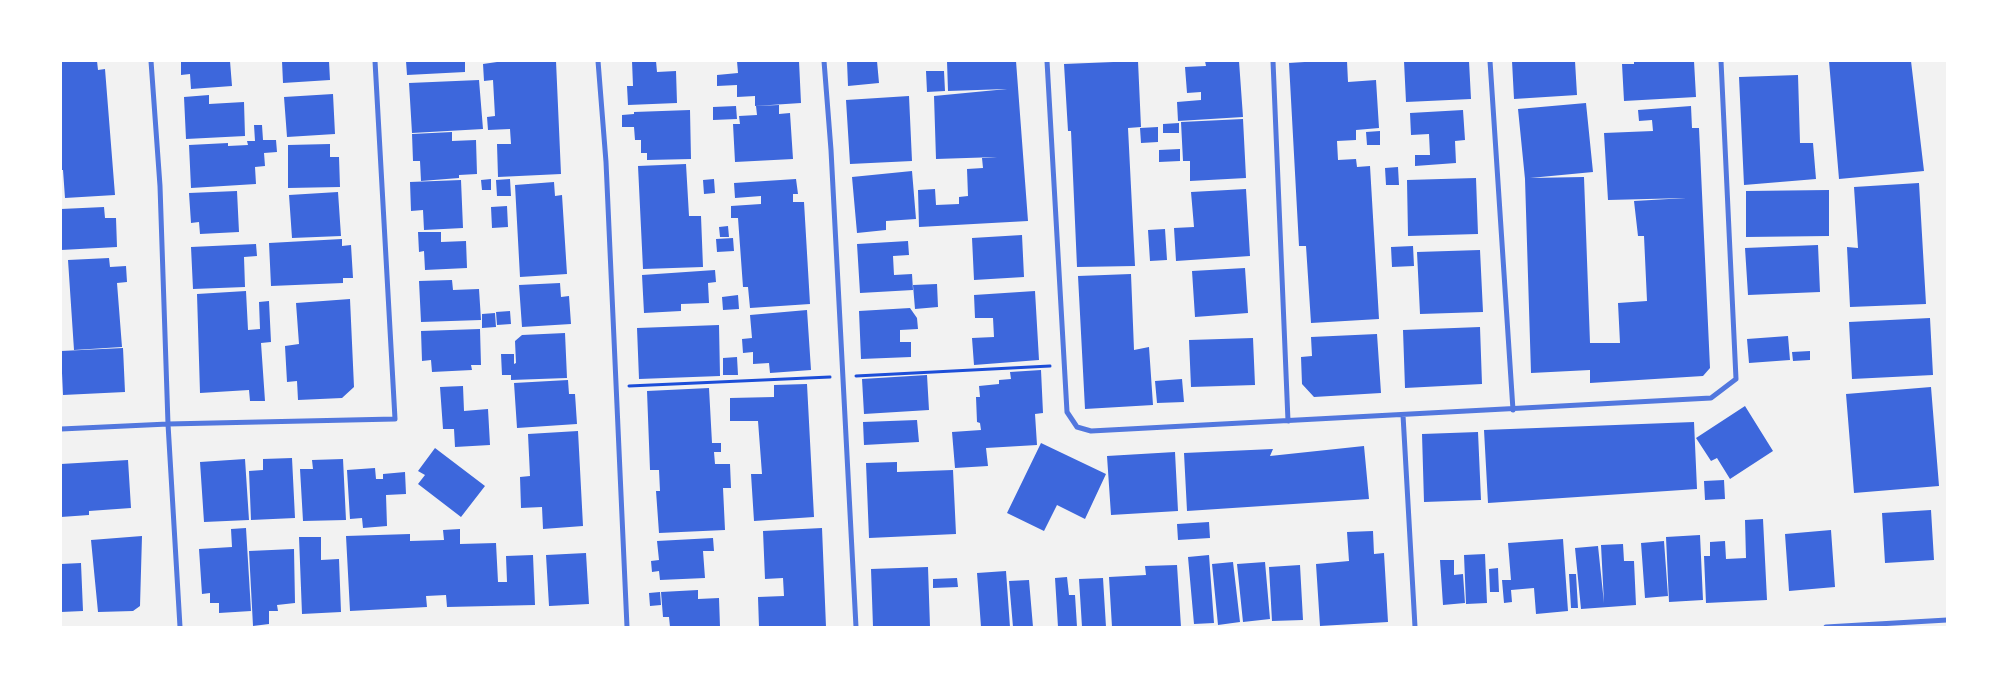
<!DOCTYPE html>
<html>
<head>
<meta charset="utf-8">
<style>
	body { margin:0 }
	#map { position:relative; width:2008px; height:688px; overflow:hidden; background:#f2f2f2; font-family:"Titillium Web",sans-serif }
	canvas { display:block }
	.frame { position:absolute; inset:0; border:62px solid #fff; pointer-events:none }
</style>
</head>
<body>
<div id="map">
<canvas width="2008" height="688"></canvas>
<div class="frame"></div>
</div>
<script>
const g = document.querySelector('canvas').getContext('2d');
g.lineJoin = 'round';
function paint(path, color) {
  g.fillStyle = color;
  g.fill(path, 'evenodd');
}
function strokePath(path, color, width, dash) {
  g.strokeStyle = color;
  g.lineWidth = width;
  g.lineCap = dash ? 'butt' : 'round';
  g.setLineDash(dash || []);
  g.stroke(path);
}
paint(new Path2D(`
	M61 61H97L98 70 105 69 115 195 65 198 63 170H61Z
	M181 61H230L232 86 191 89 190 74 181 75Z
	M282 61H329L330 80 283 83Z
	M406 61H465V72L407 75Z
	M504 61H556L561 174 498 177 497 144H511L510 129 488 130 487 117 495 116 493 80 484 81 483 64Z
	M632 61H656L657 72 676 71 677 103 628 105 627 86H633Z
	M737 61H799L801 103 755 106V96L737 97V85L717 86V75L738 73Z
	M847 61H877L879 83 848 86Z
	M947 61H1016L1028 221 919 227 918 190 935 189 936 205 959 204V197L968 196 967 169 983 168 982 158 997 157 936 159 934 96 1007 89 948 91Z
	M1138 61 1141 127 1128 128 1135 266 1077 267 1071 131H1068L1064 64Z
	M1205 61H1239L1243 117 1178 121 1177 102 1201 100V92L1187 93 1185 67 1206 66Z
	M1320 61H1347L1348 82 1376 80 1379 128 1356 130V140L1337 141 1338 160 1356 159 1357 167 1370 166 1379 319 1311 323 1306 246H1299L1289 63Z
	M1404 61H1469L1471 99 1406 102Z
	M1512 61H1575L1577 95 1514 99Z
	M1634 61H1694L1696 97 1624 101 1622 64H1634Z
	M1829 61H1911L1924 171 1839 179Z
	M926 71H944L945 91 927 92Z
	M1798 75 1800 143H1813L1816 179 1744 185 1739 77Z
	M479 80 483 129 412 133 409 83Z
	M333 94 335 134 287 137 284 97Z
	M209 95V104L244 102 245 136 186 139 184 97Z
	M909 96 912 161 850 164 846 100Z
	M1586 103 1593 172 1530 178 1584 177 1590 343H1620L1618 303 1647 301 1644 236H1638L1634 201 1686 198 1608 200 1604 133 1653 131 1652 120 1639 121 1638 110 1691 106 1692 128H1699L1710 368 1703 376 1590 383V370L1531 373 1525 179 1518 109Z
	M779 105V114L790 113 793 159 735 162 733 124H740L739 116 757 115 756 106Z
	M736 106 737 119 713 120V107Z
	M690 110 691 159 647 160V153H641V140H635L634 127H622V115L634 114V112Z
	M1463 110 1465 140 1455 141 1456 163 1415 166V155H1430L1429 134 1411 135 1410 113Z
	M1243 119 1246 178 1190 181V161H1183L1181 122Z
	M1179 123V133H1163V124Z
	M254 125H262L263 140H276L277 152 264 153 265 166 255 167 256 184 191 188 189 145 228 143V146L248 145 247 141H255Z
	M1158 127V142L1141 143 1140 128Z
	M1380 131V145H1367L1366 132Z
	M452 132V141L476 140 477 174 459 175V178L421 181 420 161H413L412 134Z
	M330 144V157H339L340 187 288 188V145Z
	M1180 149V161L1159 162V150Z
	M686 164 689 216H701L703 267 643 269 638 166Z
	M1398 167 1399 185H1386L1385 168Z
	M912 171 916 219 886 221V230L857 233 852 177Z
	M1476 178 1478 234 1408 236 1407 180Z
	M491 179V190H482L481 180Z
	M510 179 511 196H497L496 180Z
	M714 179 715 193 704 194 703 180Z
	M796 179 798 194H793V202H804L810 304 750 308 748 287H743L738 218H731V206L761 204V196L735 198 734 183Z
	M461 180 463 228 424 230 423 210 411 211 410 182Z
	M554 182 555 196 562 195 567 274 520 277 515 185Z
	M1919 183 1926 304 1850 307 1847 247 1858 248 1854 187Z
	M1246 189 1250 256 1176 261 1174 228 1194 227 1191 192Z
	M1829 190V236L1746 237V191Z
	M237 191 239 232 200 234 199 222 191 223 189 193Z
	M338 192 341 236 292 238 289 195Z
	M507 206 508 227 492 228 491 207Z
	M104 207 105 218H116L117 247 61 250V209Z
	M728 226 729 237H720L719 227Z
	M1165 229 1167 260 1150 261 1148 230Z
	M418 232H441V242L466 241 467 268 425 270 424 251 419 252Z
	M1022 235 1024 277 974 280 972 238Z
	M733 238 734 251 717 252 716 239Z
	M342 239V246L351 245 353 278H343V283L271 286 269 243Z
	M908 241 909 255 893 256 894 275 912 274 913 290 860 293 857 244Z
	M256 244 257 256 244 257 245 287 193 289 191 247Z
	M1818 245 1820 292 1748 295 1745 248Z
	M1413 246 1414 266 1392 267 1391 247Z
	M1480 250 1483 312 1420 314 1417 252Z
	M109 258 110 267 126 266 127 282 117 283 122 347 74 350 68 260Z
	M1245 268 1248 313 1195 317 1192 271Z
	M715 270 716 282 708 283 709 303 681 304V311L644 313 642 275Z
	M1131 274 1134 350 1149 347 1153 405 1085 409 1078 276Z
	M452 280 453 290 479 289 481 320 421 322 419 281Z
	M560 283 561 297 569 296 571 324 522 327 519 285Z
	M937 284 938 307 915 309 913 285Z
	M246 291 248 330 260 329 259 302 269 301 271 342 261 343 265 401H250L249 390 200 393 197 294Z
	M1035 291 1039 360 974 365 972 338 994 337 993 318H975L974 295Z
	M738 295 739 309 723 310 722 297Z
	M350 299 354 387 342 398 298 400 297 381 287 382 285 346 299 344 296 303Z
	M910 308 917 318 918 329 900 330V342H911V357L861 359 859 311Z
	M807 310 811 370 770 373 769 363 753 364V352L743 353 742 339 752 338 750 315Z
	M510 311 511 324 497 325 496 312Z
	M495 313 496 327 482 328V314Z
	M1930 318 1933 375 1852 379 1849 322Z
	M719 325 720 376 639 379 637 328Z
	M1480 327 1482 384 1405 388 1403 330Z
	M480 329 481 365H471L472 370 432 372 431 360 422 361 421 331Z
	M565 333 567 378 511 380V375H502L501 354H514V364L516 363 515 341 522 335Z
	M1377 334 1381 393 1314 397 1302 384 1301 357 1312 356 1311 337Z
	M1788 336 1790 360 1749 363 1747 339Z
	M1253 338 1255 385 1191 387 1189 340Z
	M123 348 125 392 63 395 61 351Z
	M1810 351V360L1793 361 1792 352Z
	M737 357 738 375H723V358Z
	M1041 370 1043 413 1035 414 1037 445 986 448 988 466 955 468 952 432 981 430 980 423 977 422 976 397H980L979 386 999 384V380L1011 379 1010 372Z
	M927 375 929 410 864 414 862 379Z
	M1182 379 1184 402 1157 403 1155 381Z
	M568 380 569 394H575L577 424 517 428 514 383Z
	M807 384 814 517 754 521 751 474H762L758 421H730V398L774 397V385Z
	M463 386 464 411 488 409 490 445 455 447 454 429H443L440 387Z
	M1931 387 1939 486 1854 493 1846 394Z
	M709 388 712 443H721V452H714L715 464H730L731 488H723L725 530 659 533 656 491H660L659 470H650L647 391Z
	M1745 406 1773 451 1730 479 1717 458 1711 461 1696 438Z
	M917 420 919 442 864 445 863 422Z
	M1694 422 1697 489 1488 503 1484 430Z
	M578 431 583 526 543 529 542 507 521 508 520 477 530 476 528 434Z
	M1478 432 1481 500 1424 502 1422 434Z
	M1041 443 1106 474 1085 519 1057 505 1044 531 1007 513Z
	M1364 446 1369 499 1187 511 1184 453 1273 449 1270 456Z
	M435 448 485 486 461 517 418 484 425 475 418 471Z
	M1175 452 1178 511 1111 515 1107 456Z
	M292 458 295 518 251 520 249 471 263 470V459Z
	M245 459 249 520 204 522 200 462Z
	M343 459 346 520 303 521 300 469H313L312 460Z
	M128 460 131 508 89 511V515L61 517V464Z
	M897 462V472L953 470 956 534 869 538 866 463Z
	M375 468 376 479H383V474L405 472 406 494 386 495 387 526 363 528 362 518 350 519 347 470Z
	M1724 480 1725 499 1705 500 1704 481Z
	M1931 510 1934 560 1885 563 1882 513Z
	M1763 519 1767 600 1706 603 1704 556H1710V542L1725 541 1726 559 1746 558 1745 520Z
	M1209 522 1210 538 1178 540 1177 524Z
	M246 528 251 611 219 613V603H210V593L202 594 199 549 232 547 231 529Z
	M822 528 826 627H759L758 597 784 596 783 578 765 579 763 531Z
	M460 529V544L496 543 498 582H507L506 556 533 555 535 605 447 607 446 595 426 596 427 607 350 611 346 536 410 534V541L444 540 443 530Z
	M1831 530 1835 587 1789 591 1785 534Z
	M1373 531 1374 554 1384 553 1388 622 1320 626 1316 564 1349 561 1347 532Z
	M1700 535 1703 600 1669 602 1666 537Z
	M142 536 140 606 133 611 98 612 91 540Z
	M299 537H321V560L339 559 341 612 302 614Z
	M713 538 714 551H703L705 578 660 580 659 571 652 572 651 561 659 560 657 541Z
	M1563 539 1568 611 1536 614 1534 588 1511 590 1512 602 1504 603 1502 580H1511L1508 543Z
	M1664 541 1668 596 1645 598 1641 543Z
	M1623 544 1624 561H1634L1636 605 1581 609 1575 548 1598 546 1604 603 1601 545Z
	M294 549 295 603 277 605 278 611H269V624L253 626 249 551Z
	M586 553 589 604 549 606 546 555Z
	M1485 554 1487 603 1466 604 1464 555Z
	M1209 555 1214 623 1194 624 1188 557Z
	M1440 560H1454V575L1463 574 1465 603 1443 605Z
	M1233 562 1240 622 1218 625 1212 564Z
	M1265 562 1270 619 1243 622 1237 564Z
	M81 563 83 611 61 612V564Z
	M1177 565 1181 627H1112L1109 577 1146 575 1145 566Z
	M1300 565 1303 620 1272 621 1269 567Z
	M928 567 930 627H873L871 569Z
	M1498 568 1499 592H1490L1489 569Z
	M1006 571 1010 627H981L977 573Z
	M1569 574H1576L1578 608H1571Z
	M1067 577 1069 595H1075L1077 627H1058L1055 578Z
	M957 578 958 587 933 588V579Z
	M1103 578 1106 627H1082L1079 579Z
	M1029 580 1033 627H1013L1009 581Z
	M698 590V599L719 598 720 627H670L669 617H663L661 592Z
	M660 592 661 605 650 606 649 593Z`), '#3d67dc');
strokePath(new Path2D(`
	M856 376 1050 366
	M629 386 830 377`), '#1d4ed8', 3);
strokePath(new Path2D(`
	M151 61 160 186 168 424 180 627
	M598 61 606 162 627 627
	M824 61 831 150 856 627
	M1047 61 1067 412 1077 427 1091 431 1711 398 1736 379 1721 61
	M1273 61 1288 421
	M1490 61 1513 410
	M1403 415 1415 627
	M61 429 168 424 395 419 375 61
	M1826 627 1947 620`), '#5277de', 5);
</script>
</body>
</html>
